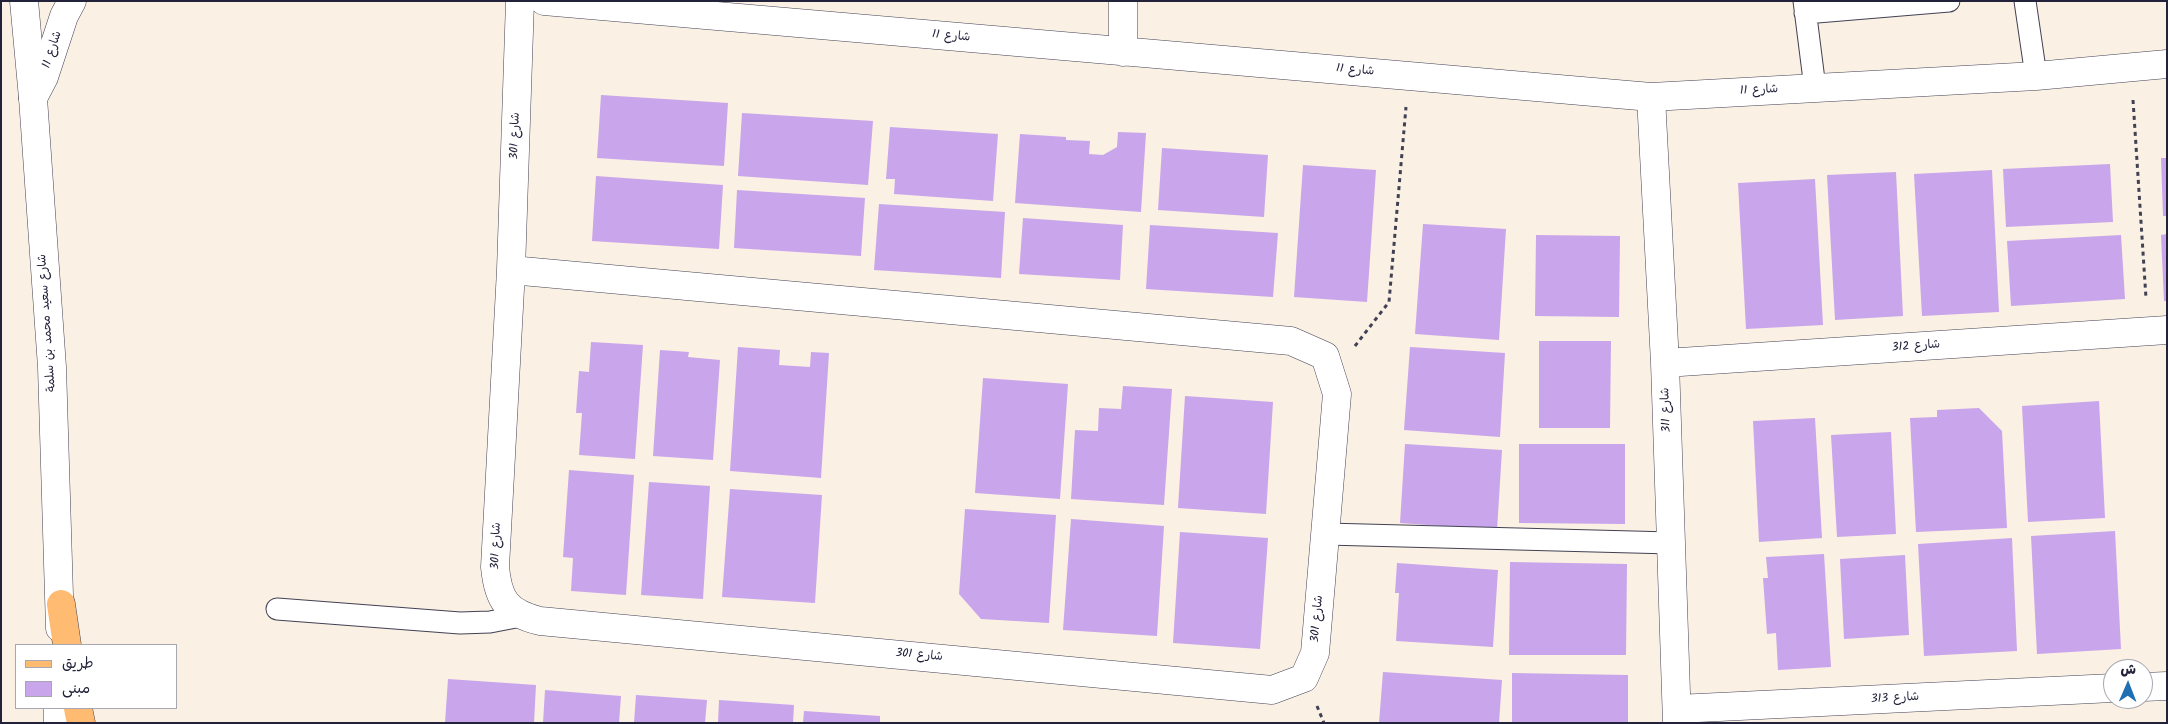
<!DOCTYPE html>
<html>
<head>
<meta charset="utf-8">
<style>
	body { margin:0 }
	#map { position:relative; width:2168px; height:724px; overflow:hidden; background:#faf0e3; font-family:Kalam,"Playpen Sans Arabic",sans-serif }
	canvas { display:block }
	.frame { position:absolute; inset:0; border:2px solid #22223b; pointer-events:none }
	.legend { position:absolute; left:15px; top:644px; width:162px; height:65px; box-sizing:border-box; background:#fff; border:1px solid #a7a7b1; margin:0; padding:6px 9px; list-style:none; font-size:15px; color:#22223b }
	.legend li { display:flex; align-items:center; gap:10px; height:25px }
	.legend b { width:25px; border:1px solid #a7a7b1 }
	.north { position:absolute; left:2103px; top:659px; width:50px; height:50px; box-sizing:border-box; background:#fff; border:1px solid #a7a7b1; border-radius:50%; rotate:1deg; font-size:14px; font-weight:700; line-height:20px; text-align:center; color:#22223b }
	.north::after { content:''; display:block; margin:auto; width:18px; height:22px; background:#1f6fb2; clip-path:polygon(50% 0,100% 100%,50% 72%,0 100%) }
</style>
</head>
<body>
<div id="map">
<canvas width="2168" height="724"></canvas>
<div class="frame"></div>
<ul class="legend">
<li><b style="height:6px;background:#febb71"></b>طريق</li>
<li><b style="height:14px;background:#c9a5eb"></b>مبنى</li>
</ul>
<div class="north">ش</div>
</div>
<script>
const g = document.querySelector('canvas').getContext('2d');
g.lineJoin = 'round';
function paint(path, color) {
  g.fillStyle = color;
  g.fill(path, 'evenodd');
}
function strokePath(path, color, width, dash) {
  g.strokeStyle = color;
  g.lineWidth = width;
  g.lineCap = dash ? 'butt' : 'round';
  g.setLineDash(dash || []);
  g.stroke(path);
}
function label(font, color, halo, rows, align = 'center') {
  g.font = font + ' Kalam,"Playpen Sans Arabic",sans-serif';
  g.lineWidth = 5;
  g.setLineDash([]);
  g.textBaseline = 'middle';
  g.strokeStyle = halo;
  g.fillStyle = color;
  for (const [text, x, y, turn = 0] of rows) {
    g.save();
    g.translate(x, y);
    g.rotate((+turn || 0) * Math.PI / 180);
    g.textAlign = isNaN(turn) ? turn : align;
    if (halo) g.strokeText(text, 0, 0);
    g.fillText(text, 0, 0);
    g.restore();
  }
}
paint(new Path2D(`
	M601 95 728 103 724 166 597 158Z
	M742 113 873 121 868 185 738 176Z
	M890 127 998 134 993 201 894 194 895 179H886Z
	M1118 132 1146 133 1141 212 1015 203 1020 134 1066 137V140L1090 141 1089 154 1103 155 1117 147Z
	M1162 148 1268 155 1264 217 1158 210Z
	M2161 158H2167V216H2163Z
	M2110 164 2113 222 2006 227 2003 169Z
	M1303 165 1376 170 1367 302 1294 297Z
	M1992 170 1999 312 1922 316 1914 174Z
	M1896 172 1903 316 1835 320 1827 175Z
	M596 176 723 185 719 249 592 241Z
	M1815 179 1823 325 1746 329 1738 183Z
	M737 190 865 198 861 256 734 248Z
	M879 204 1005 212 1001 278 874 270Z
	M1023 218 1123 225 1120 280 1019 274Z
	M1423 224 1506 229 1499 340 1415 334Z
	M1150 225 1278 233 1273 297 1146 289Z
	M2167 234V301H2164L2161 235Z
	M1536 235 1620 236 1619 317 1535 316Z
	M2121 235 2125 299 2011 306 2007 241Z
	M1539 341H1611L1610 428H1539Z
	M591 342 643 345 635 459 579 455 582 413H576L579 371 589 372Z
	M738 347 780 350 779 365 810 367 811 352 829 353 821 478 730 471Z
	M1410 347 1505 353 1500 437 1404 430Z
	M660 350 689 352 688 357 720 360 713 460 653 456Z
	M983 378 1068 384 1060 499 975 493Z
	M1123 386 1172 389 1164 505 1071 499 1075 430 1098 431 1099 408 1121 409Z
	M1185 396 1273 402 1266 514 1178 508Z
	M2099 401 2105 518 2028 522 2022 406Z
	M1979 408 2002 431 2007 528 1916 532 1910 418 1937 417V410Z
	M1815 418 1822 538 1759 542 1753 421Z
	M1891 432 1896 534 1837 537 1831 435Z
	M1405 444 1502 450 1497 530 1400 523Z
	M1519 444H1625V524L1519 523Z
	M569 470 634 475 626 595 571 591 573 558 563 557Z
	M649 482 710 486 703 599 641 595Z
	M730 489 822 495 815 603 722 597Z
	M965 509 1056 515 1049 623 981 619 959 594Z
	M1071 519 1164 526 1157 636 1063 630Z
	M2115 531 2121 649 2037 654 2031 536Z
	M1180 532 1268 538 1260 649 1173 643Z
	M2012 538 2017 651 1924 656 1918 544Z
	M1824 554 1831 667 1778 670 1776 633 1767 634 1763 578H1768L1766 557Z
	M1905 555 1909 635 1844 639 1840 559Z
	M1510 562 1627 564 1626 655H1509Z
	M1397 563 1498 570 1493 647 1396 641 1399 593H1395Z
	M1383 672 1502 680 1499 723H1379Z
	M1512 673 1628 675V723H1512Z
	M448 679 536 685 534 723H445Z
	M545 690 621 696 619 723H543Z
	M636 695 707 700 705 723H634Z
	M719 700 794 705 793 723H718Z
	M804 711 880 716V723H803Z`), '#c9a5eb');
const service = new Path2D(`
	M1804 1 1815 88
	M2025 1 2036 76
	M1805 13 1949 1
	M1326 534 1671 543
	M277 609 460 623 490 622 521 616`);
const minor = new Path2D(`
	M544 1 1651 97 2036 76 2167 64
	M1123 1V52
	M1651 97 1665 363 1677 723
	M33 98 44 77 64 16 72 1
	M511 270 1291 341 1325 356 1337 394 1315 653 1304 678 1272 690 540 621C507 613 498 600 495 567L511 270 520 1
	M1665 363 2167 330
	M2143 687 2167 686
	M1677 709 2113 688`);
const tertiary = new Path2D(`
	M24 1 33 98 52 367 60 628
	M58 723V708`);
const primary = new Path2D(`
	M61 604 67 645
	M78 708 81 723`);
strokePath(service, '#424154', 23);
strokePath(minor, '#424154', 29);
strokePath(tertiary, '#424154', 29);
strokePath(primary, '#424154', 29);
strokePath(new Path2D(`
	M2133 100 2146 298
	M1355 346 1389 302 1406 107
	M1317 706 1324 723`), '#424154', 3, [4, 4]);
strokePath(service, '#fff', 21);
strokePath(minor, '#fff', 28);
strokePath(tertiary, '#fff', 28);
strokePath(primary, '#febb71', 28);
label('12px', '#22223b', '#fff', [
	["شارع 11",951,37,5],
	["شارع 11",53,50,-72],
	["شارع 11",1355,71,5],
	["شارع 11",1759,91,-3],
	["شارع 301",516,136,-88],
	["شارع سعيد محمد بن سلمة",48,323,-94],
	["شارع 312",1916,347,-4],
	["شارع 311",1667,410,-92],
	["شارع 301",497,546,-88],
	["شارع 301",1318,619,-85],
	["شارع 301",919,656,5],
	["شارع 313",1895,699,-3]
]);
</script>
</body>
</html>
